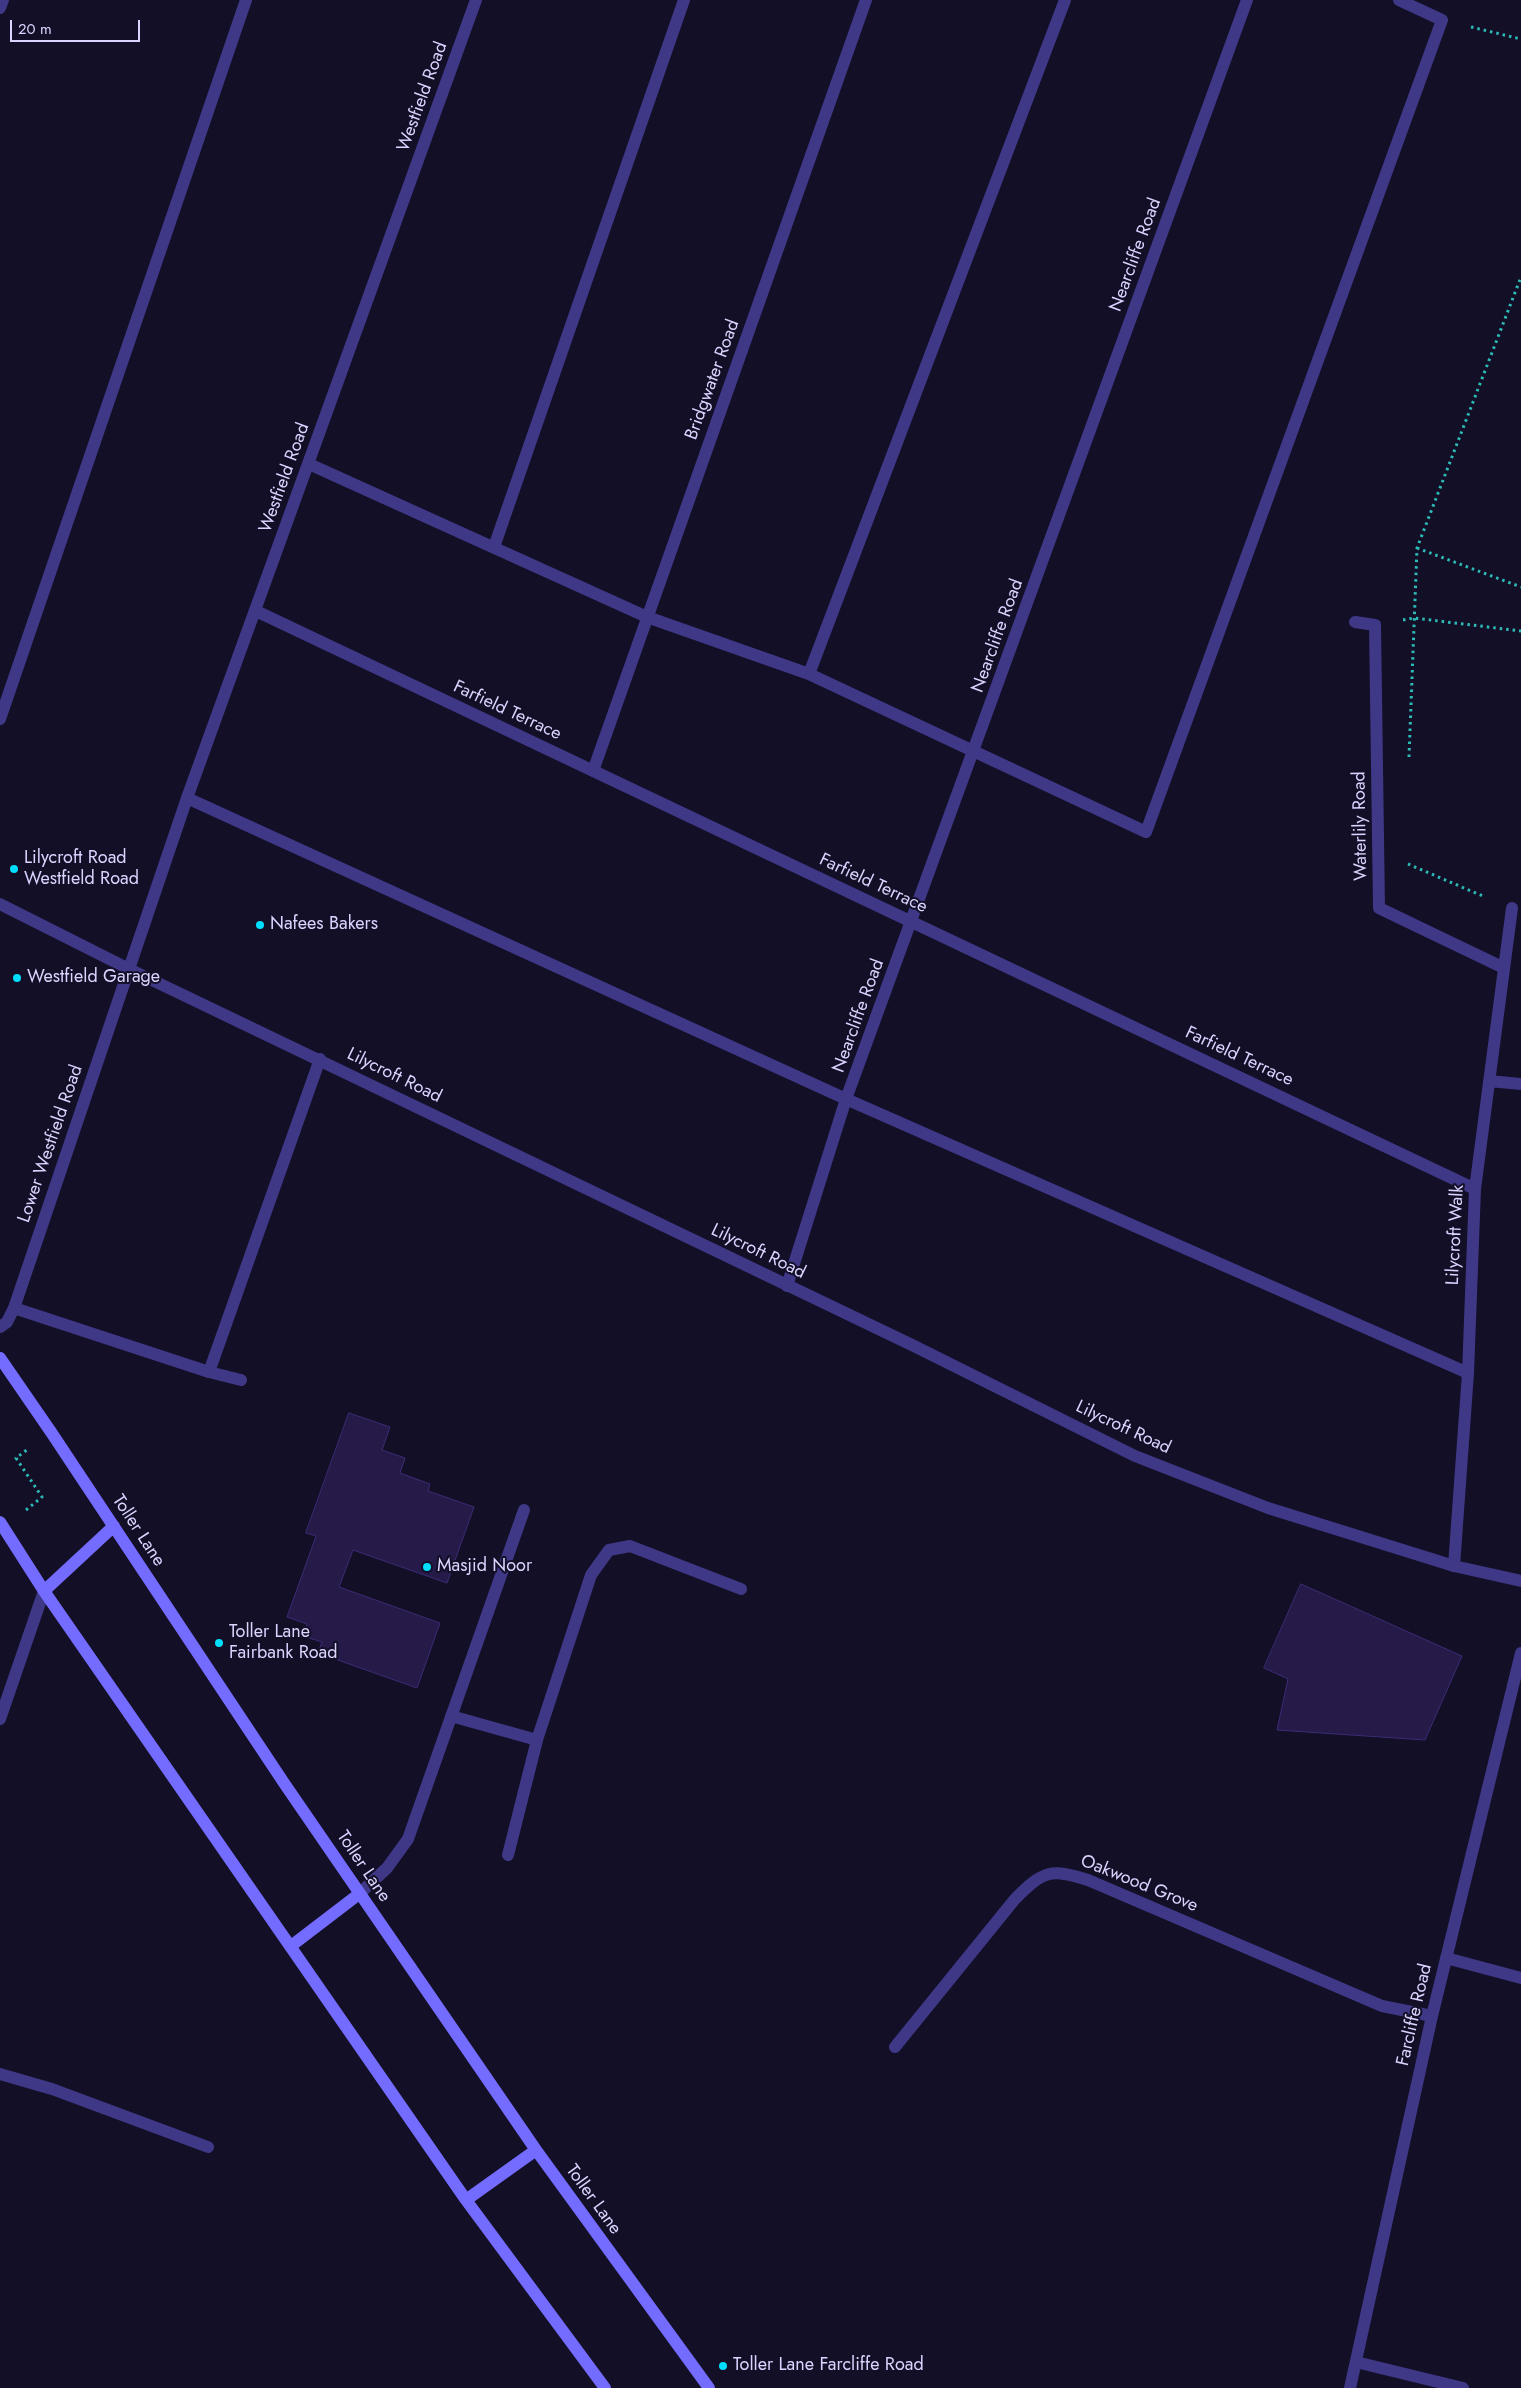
<!DOCTYPE html>
<html>
<head>
<meta charset="utf-8">
<style>
	body { margin:0 }
	#map { position:relative; width:1521px; height:2388px; overflow:hidden; background:#130f27; font-family:Jost,sans-serif }
	canvas { display:block }
	.scale { position:absolute; left:10px; top:20px; width:130px; height:22px; box-sizing:border-box; border:2px solid #dad4ff; border-top:0; padding-left:6px; font-size:15px; line-height:18px; white-space:nowrap; color:#dad4ff; -webkit-text-stroke:4px #130f27; paint-order:stroke }
</style>
</head>
<body>
<div id="map">
<canvas width="1521" height="2388"></canvas>
<div class="scale">20 m</div>
</div>
<script>
const g = document.querySelector('canvas').getContext('2d');
g.lineJoin = 'round';
function paint(path, color) {
  g.fillStyle = color;
  g.fill(path, 'evenodd');
}
function strokePath(path, color, width, dash) {
  g.strokeStyle = color;
  g.lineWidth = width;
  g.lineCap = dash ? 'butt' : 'round';
  g.setLineDash(dash || []);
  g.stroke(path);
}
function label(font, color, halo, rows, align = 'center') {
  g.font = font + ' Jost,sans-serif';
  g.lineWidth = 4;
  g.setLineDash([]);
  g.textBaseline = 'middle';
  g.strokeStyle = halo;
  g.fillStyle = color;
  for (const [text, x, y, turn = 0] of rows) {
    g.save();
    g.translate(x, y);
    g.rotate((+turn || 0) * Math.PI / 180);
    g.textAlign = isNaN(turn) ? turn : align;
    if (halo) g.strokeText(text, 0, 0);
    g.fillText(text, 0, 0);
    g.restore();
  }
}
const building = new Path2D(`
	M349 1413 390 1427 382 1450 405 1458 400 1473 430 1484 428 1491 474 1507 447 1583 353 1550 339 1587 440 1623 417 1688 318 1653 322 1642 303 1636 307 1624 287 1617 316 1536 306 1533Z
	M1301 1584 1462 1656 1425 1740 1277 1730 1288 1679 1264 1668Z`);
paint(building, '#251a48');
strokePath(building, '#3c2c75', 1);
strokePath(new Path2D(`
	M1471 27 1521 39
	M1417 548 1521 587
	M1403 620 1414 618 1521 631
	M1409 757 1417 548 1521 277
	M1408 864 1485 897
	M26 1510 42 1497 16 1458 28 1449`), '#2cbbb7', 3, [2.5, 4]);
strokePath(new Path2D(`
	M309 464 647 617 809 674 1146 832 1442 20 1399 0
	M494 547 684 0
	M809 674 1065 0
	M0 719 246 0
	M187 798 846 1099 1468 1373
	M209 1372 320 1059
	M451 1716 537 1740 591 1575 609 1550 630 1546 741 1589
	M508 1855 537 1740
	M359 1894 387 1868 408 1839 524 1510
	M0 2074 52 2089 208 2147`), '#3e3887', 12);
strokePath(new Path2D(`
	M0 8 3 0
	M256 611 1475 1189
	M1355 622 1375 625 1379 908 1504 968
	M593 771 866 0
	M1489 1081 1521 1084
	M787 1286 846 1099 1247 0
	M14 1308 209 1372 241 1380
	M0 1327 7 1322 14 1308 187 798 476 0
	M1454 1566 1468 1373 1475 1189 1512 908
	M0 1719 44 1591
	M1446 1958 1521 1978
	M895 2047 1015 1899C1043 1871 1050 1868 1088 1880L1382 2006 1432 2016
	M1356 2362 1463 2388
	M1350 2388 1432 2016 1521 1653`), '#3e3887', 12);
strokePath(new Path2D(`
	M0 904 129 969 912 1345 1135 1456 1268 1508 1454 1566 1521 1581`), '#3e3887', 12);
strokePath(new Path2D(`
	M0 1358 51 1432 284 1783 536 2150 709 2388
	M0 1522 44 1591 466 2200 605 2388
	M44 1591 114 1526
	M291 1946 359 1894
	M466 2200 536 2150`), '#746bff', 12);
for (const [x, y, r, color] of [
	[14,869,5,"#00deff"],
	[260,925,5,"#00deff"],
	[17,978,5,"#00deff"],
	[427,1567,5,"#00deff"],
	[219,1643,5,"#00deff"],
	[723,2366,5,"#00deff"]
]) {
  const dot = new Path2D();
  dot.arc(x, y, r, 0, 2 * Math.PI);
  g.fillStyle = color;
  g.fill(dot);
  strokePath(dot, '#130f27', 2);
}
label('18px', '#dad4ff', '#130f27', [
	["Westfield Road",423,97,-70],
	["Nearcliffe Road",1136,255,-70],
	["Bridgwater Road",713,380,-70],
	["Westfield Road",285,478,-70],
	["Nearcliffe Road",998,636,-70],
	["Farfield Terrace",507,711,25],
	["Waterlily Road",1361,826,-91],
	["Farfield Terrace",873,884,25],
	["Nearcliffe Road",859,1016,-70],
	["Farfield Terrace",1239,1057,25],
	["Lilycroft Road",394,1076,26],
	["Lower Westfield Road",51,1144,-71],
	["Lilycroft Walk",1456,1235,-87],
	["Lilycroft Road",758,1252,26],
	["Lilycroft Road",1123,1428,25],
	["Toller Lane",138,1531,57],
	["Toller Lane",363,1867,56],
	["Oakwood Grove",1139,1884,22],
	["Farcliffe Road",1415,2015,-77],
	["Toller Lane",593,2200,54]
]);
label('18px', '#dad4ff', '#130f27', [
	["Lilycroft Road",24,859],
	["Westfield Road",24,880],
	["Nafees Bakers",270,925],
	["Westfield Garage",27,978],
	["Masjid Noor",437,1567],
	["Toller Lane",229,1633],
	["Fairbank Road",229,1654],
	["Toller Lane Farcliffe Road",733,2366]
], 'left');
</script>
</body>
</html>
